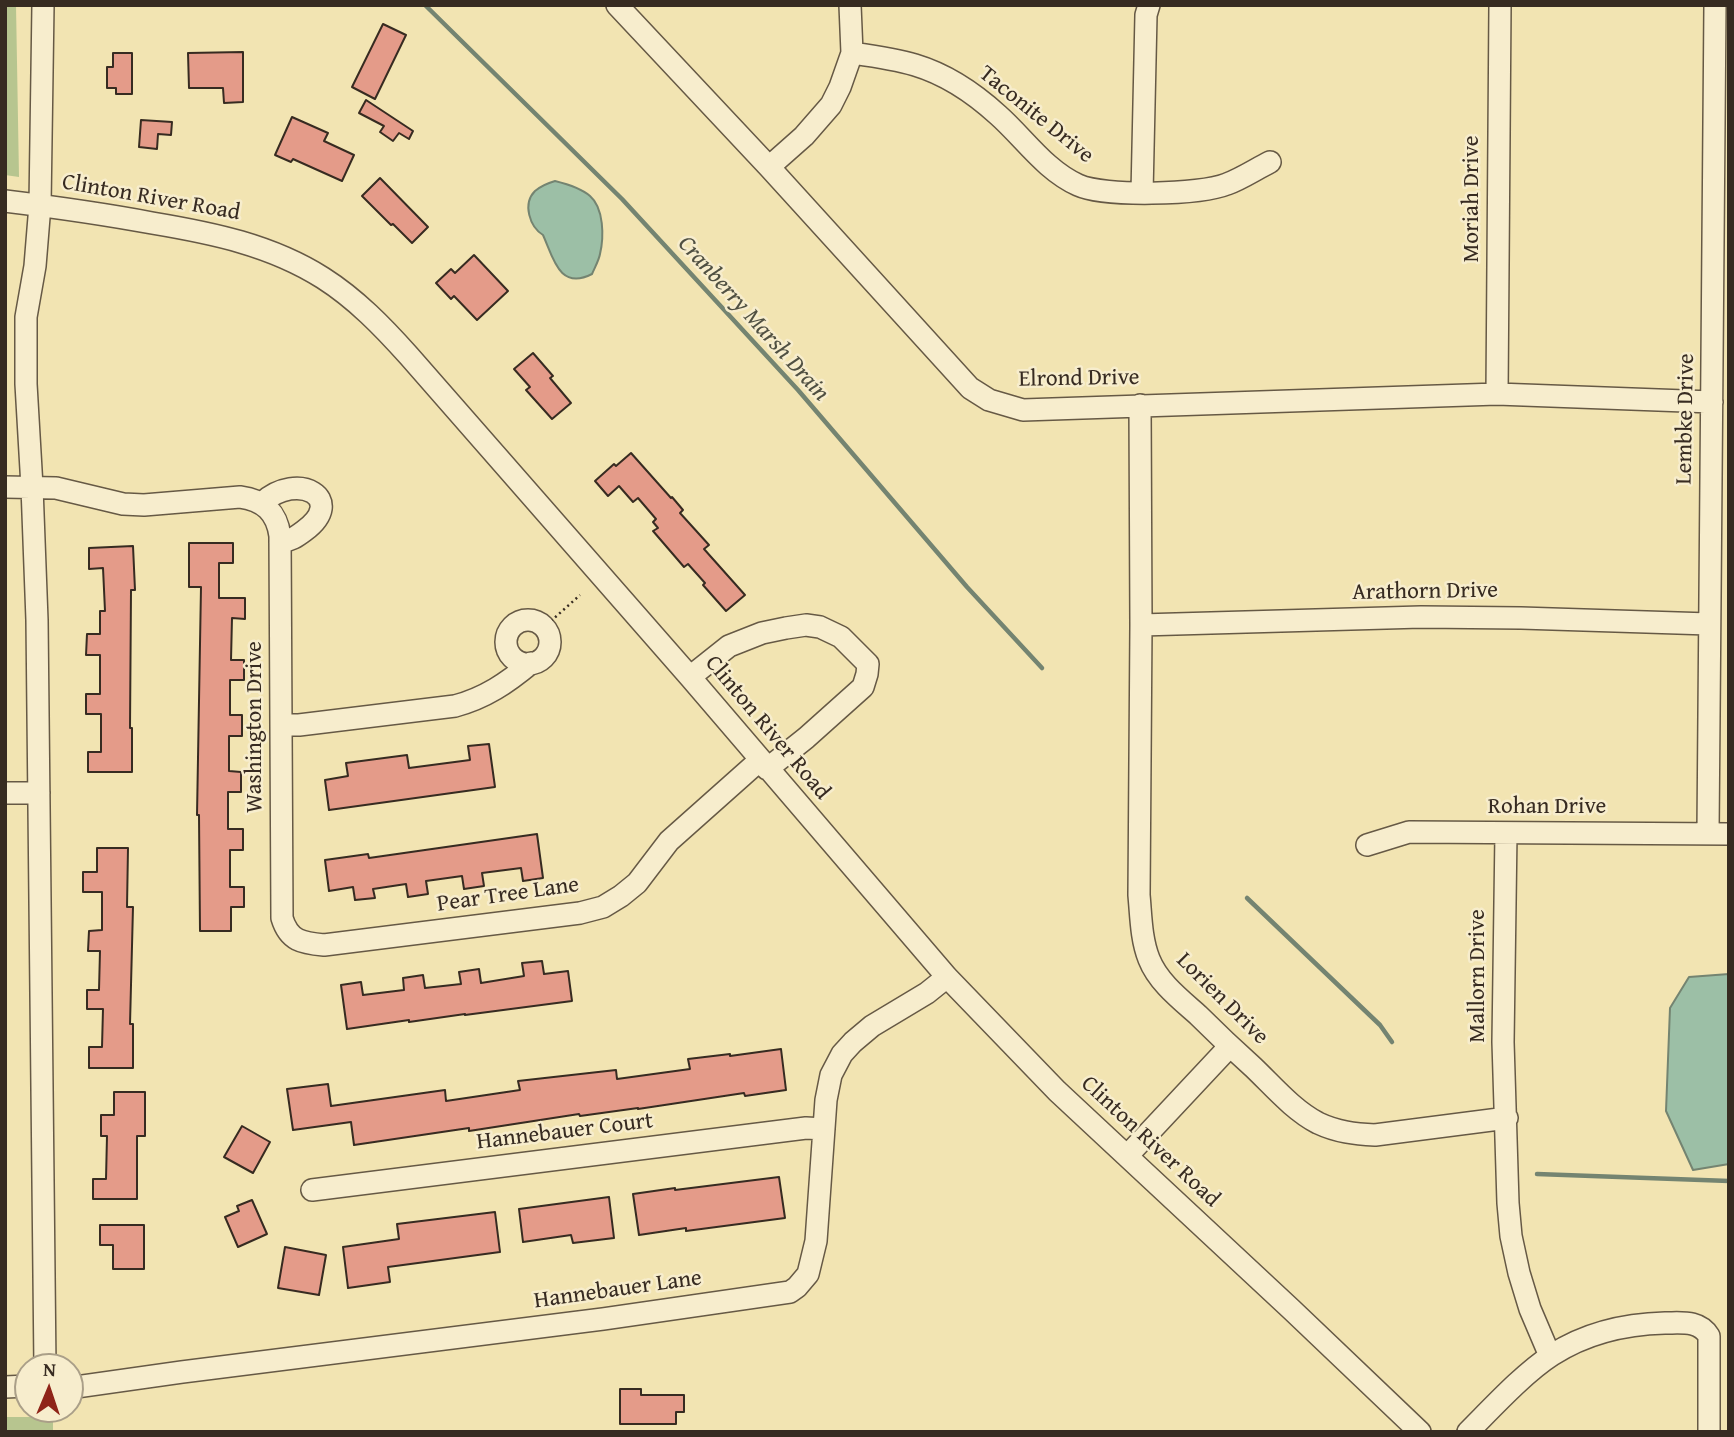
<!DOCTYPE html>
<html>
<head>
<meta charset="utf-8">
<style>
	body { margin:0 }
	#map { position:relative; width:1734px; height:1437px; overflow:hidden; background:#f2e4b2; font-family:"Gentium Book Plus",serif }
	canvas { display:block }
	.frame { position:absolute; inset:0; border:7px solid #372b21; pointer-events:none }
	.north { position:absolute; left:14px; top:1353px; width:70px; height:70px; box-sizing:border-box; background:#f7edcd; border:2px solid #aa9f88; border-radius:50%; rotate:2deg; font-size:19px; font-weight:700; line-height:28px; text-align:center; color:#372b21 }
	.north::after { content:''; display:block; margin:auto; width:24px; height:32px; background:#8f2418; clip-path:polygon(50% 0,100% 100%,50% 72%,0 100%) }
</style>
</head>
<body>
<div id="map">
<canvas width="1734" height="1437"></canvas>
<div class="frame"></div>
<div class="north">N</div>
</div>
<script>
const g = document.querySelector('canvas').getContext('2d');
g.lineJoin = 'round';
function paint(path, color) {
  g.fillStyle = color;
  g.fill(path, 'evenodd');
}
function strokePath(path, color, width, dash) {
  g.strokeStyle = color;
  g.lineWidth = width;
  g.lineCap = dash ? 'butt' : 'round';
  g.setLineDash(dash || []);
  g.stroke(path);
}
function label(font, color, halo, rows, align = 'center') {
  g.font = font + ' "Gentium Book Plus",serif';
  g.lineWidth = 5;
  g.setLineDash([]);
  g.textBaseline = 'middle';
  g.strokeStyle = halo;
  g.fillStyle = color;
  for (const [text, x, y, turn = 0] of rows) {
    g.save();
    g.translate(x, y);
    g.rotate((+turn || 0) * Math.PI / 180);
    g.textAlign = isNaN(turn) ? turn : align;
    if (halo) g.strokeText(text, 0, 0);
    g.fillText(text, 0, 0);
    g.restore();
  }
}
paint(new Path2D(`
	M5 5H16L19 177 5 175Z
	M5 1417H53V1432H5Z`), '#b7c58f');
const water = new Path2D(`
	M555 181C567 184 581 188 590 196 604 208 604 237 600 254 599 260 595 267 592 274 559 291 553 257 543 235 530 227 522 204 535 191 541 186 548 183 555 181Z
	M1729 974V1164L1693 1170 1666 1111 1670 1008 1689 977Z`);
paint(water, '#9cbfa6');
strokePath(water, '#748471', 2);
strokePath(new Path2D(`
	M425 5 622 199 798 390 967 587 1042 668
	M1247 898 1380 1025 1392 1042
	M1537 1174 1729 1181`), '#748471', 4.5);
const building = new Path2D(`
	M383 24 406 35 375 99 352 87Z
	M243 52V102L224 103 223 88H189L188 53Z
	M113 53H132V94H116V88H107V67H113Z
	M366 100 413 131 409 139 399 133 393 141 380 132 384 126 359 113Z
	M292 117 328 133 324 141 354 155 342 181 293 159 291 162 275 155Z
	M141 120 172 122 171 135 158 134 157 149 139 147Z
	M380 178 428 227 412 243 393 224 391 225 362 196Z
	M474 255 508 291 477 320 454 296 451 299 436 283 451 269 455 273Z
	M533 353 553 376 550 378 571 403 552 419 526 390 530 387 514 369Z
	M631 453 671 498 672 497 683 510 680 513 709 545 704 549 745 595 726 611 703 585 705 583 688 564 684 567 653 531 658 528 653 522 656 519 638 498 633 502 619 486 608 496 595 481 614 464 616 466Z
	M189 543H233V563H219V598H245V619L232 618 231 660H244V680H230V715H242V736H229V771L241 772V792H228V829H243V850H230V887H244V907H231V931H200L199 815H197L201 587H189Z
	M133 546 135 590H131L130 728H132V772H88V752H101V714H86V694H100V655H86L87 634H100V611H105L103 568 89 569V548Z
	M489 744 495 787 329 810 325 780 348 776 346 763 407 755 409 768 470 760 468 746Z
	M537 834 543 878 523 881 521 868 482 873 484 886 464 889 462 876 426 881 428 894 408 897 406 884 373 889 375 898 355 900 353 887 329 891 325 860 368 854 369 858Z
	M97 848H128L127 907H133L130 1024H133V1068H89V1047H102L103 1009H87V990H99L100 951H88L89 931 102 930V892H83V872H97Z
	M542 961 544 974 568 971 572 1001 465 1015V1014L409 1022V1020L347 1029 341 985 361 982 363 995 404 990 403 978 423 975 425 988 461 984 459 972 479 969 481 983 524 976 522 963Z
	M781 1049 786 1090 745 1096 744 1093 638 1109V1108L580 1116 579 1114 469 1131V1128L354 1145 351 1122 293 1130 287 1089 328 1084 331 1106 445 1090 446 1101 520 1090 518 1081 616 1070 617 1079 690 1069 688 1059 730 1054V1056Z
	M114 1092H145V1136H137V1199H93V1179H106L107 1136H101V1115H114Z
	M242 1126 270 1142 253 1173 224 1157Z
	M779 1177 785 1218 686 1231V1228L639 1235 633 1194 675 1188V1190Z
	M609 1197 614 1238 573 1243 571 1235 523 1242 519 1209Z
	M252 1200 267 1234 238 1247 225 1217 239 1211 237 1206Z
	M495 1212 500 1252 388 1267 390 1282 348 1288 343 1247 399 1239 397 1224Z
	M100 1225H144V1269H113V1245H100Z
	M285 1247 326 1255 319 1295 278 1288Z
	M620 1389H641V1395H684V1412H676V1424H620Z`);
paint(building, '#e49b89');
strokePath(building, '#372b21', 2);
const minor = new Path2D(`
	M43 5 40 205 35 266 26 317V384L32 487 37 620 45 1367
	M617 5 769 167 950 366 970 388 989 400 1023 410 1497 394 1712 402
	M852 53C873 56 895 59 915 65 945 74 975 94 998 115 1024 138 1045 170 1078 185 1104 197 1200 195 1227 184 1241 179 1256 169 1270 162
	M769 167 804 136 831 105 840 87 852 53 850 5
	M1142 193 1146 15 1149 5
	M5 201C54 207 104 214 152 223 212 233 271 245 323 278 356 299 383 327 409 356L690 677 947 977 1057 1091 1292 1310 1420 1432
	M1497 394 1500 5
	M1140 405 1141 625 1139 895C1141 916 1141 939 1149 959 1158 982 1180 999 1198 1015 1216 1033 1234 1050 1253 1067 1273 1086 1293 1110 1318 1123 1337 1132 1355 1134 1375 1135L1507 1118
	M5 487 56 488 123 504 144 505 240 497C264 500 277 513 280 536L282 918C289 941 302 943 324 945L580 913 603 907 621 896 637 883 669 841 760 760
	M262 503C298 470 348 499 304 531 296 537 290 541 280 542
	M506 642a22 22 0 1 1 44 0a22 22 0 1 1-44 0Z
	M1141 625 1421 617 1521 618 1709 624
	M690 677 729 646 762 633 786 628 806 625 820 627 841 637 868 664 867 674 863 687 806 738 767 769
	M281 725H299L455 706C485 698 507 683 531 663
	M5 793H39
	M1506 833 1503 1042 1508 1203 1511 1236 1519 1273 1530 1309 1550 1356
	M1708 833 1715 5
	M1367 845 1409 832 1729 834
	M1127 1156 1230 1046
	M312 1190 806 1128 824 1129
	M5 1387 28 1386
	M76 1387 182 1372 603 1319 790 1292 797 1287 808 1274 816 1241 826 1100 831 1075 842 1054 853 1042 872 1026 927 993 947 977
	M1468 1432C1492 1408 1524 1373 1552 1355 1586 1333 1625 1324 1665 1323 1682 1323 1699 1320 1709 1336V1432`);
strokePath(minor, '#665945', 24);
strokePath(new Path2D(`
	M551 621 580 595`), '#372b21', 2.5, [2, 3.5]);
strokePath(minor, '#f7edcd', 21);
label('23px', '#372b21', '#f7edcd', [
	["Taconite Drive",1036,115,39],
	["Clinton River Road",151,198,10],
	["Moriah Drive",1472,199,-90],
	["Elrond Drive",1079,379,-1],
	["Lembke Drive",1686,419,-89],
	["Arathorn Drive",1425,592,-1],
	["Washington Drive",255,727,-90],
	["Clinton River Road",767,728,50],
	["Rohan Drive",1547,807],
	["Pear Tree Lane",508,895,-8],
	["Mallorn Drive",1478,976,-90],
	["Lorien Drive",1222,999,45],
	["Hannebauer Court",565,1132,-7],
	["Clinton River Road",1150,1142,43],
	["Hannebauer Lane",618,1290,-8]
]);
label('italic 24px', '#505042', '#f7edcd', [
	["Cranberry Marsh Drain",753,319,48]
]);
</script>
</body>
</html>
